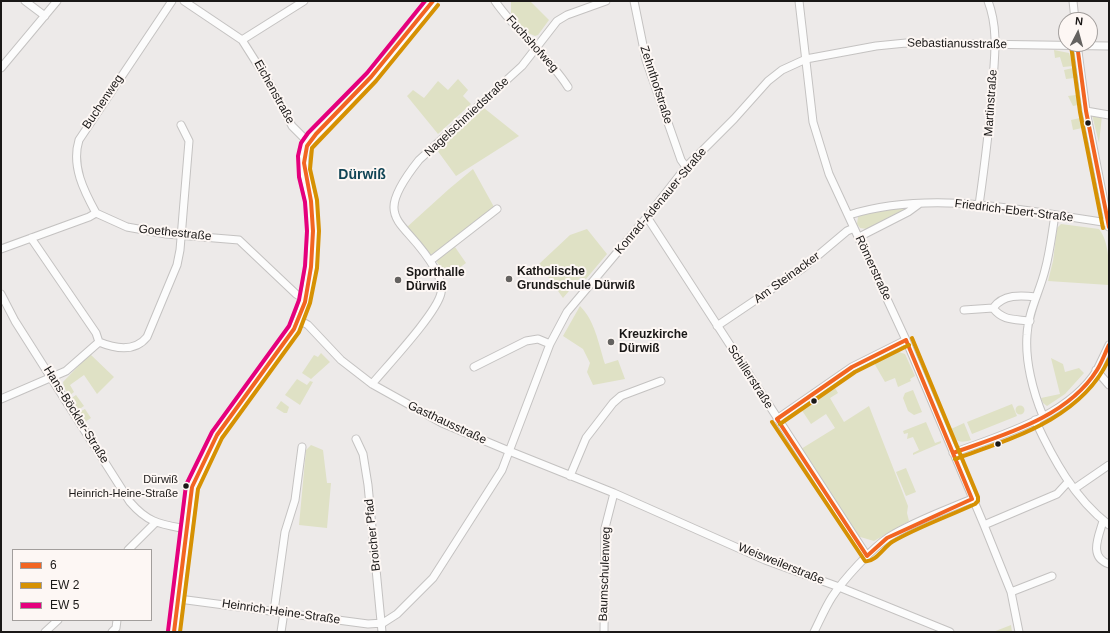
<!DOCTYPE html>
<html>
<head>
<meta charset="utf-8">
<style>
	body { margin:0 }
	#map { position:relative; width:1110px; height:633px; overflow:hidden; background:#edeae9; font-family:Helvetica,sans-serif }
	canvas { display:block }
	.frame { position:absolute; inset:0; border:2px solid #1a1817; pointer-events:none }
	.legend { position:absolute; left:12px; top:549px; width:140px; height:72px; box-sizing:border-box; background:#fdf7f4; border:1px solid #a29e9c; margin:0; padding:5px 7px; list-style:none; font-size:12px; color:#1a1817 }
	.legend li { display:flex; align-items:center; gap:8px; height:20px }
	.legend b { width:20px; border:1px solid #a29e9c }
	.north { position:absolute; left:1058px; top:12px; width:40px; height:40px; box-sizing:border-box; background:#fdf7f4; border:1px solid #a29e9c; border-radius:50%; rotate:6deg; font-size:11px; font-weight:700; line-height:16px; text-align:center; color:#1a1817 }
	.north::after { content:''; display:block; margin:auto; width:14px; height:18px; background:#646260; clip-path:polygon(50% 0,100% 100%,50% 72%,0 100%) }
</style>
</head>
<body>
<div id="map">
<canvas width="1110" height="633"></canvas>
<div class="frame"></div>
<ul class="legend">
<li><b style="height:5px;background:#f26522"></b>6</li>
<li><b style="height:5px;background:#d69103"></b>EW 2</li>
<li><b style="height:5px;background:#e5007d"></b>EW 5</li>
</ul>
<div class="north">N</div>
</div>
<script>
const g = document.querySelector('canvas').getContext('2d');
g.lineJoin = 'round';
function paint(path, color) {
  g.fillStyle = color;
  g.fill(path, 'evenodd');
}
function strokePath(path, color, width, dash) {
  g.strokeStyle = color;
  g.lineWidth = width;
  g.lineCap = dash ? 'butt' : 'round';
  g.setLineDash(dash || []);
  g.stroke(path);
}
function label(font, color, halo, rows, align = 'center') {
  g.font = font + ' Helvetica,sans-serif';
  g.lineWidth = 4;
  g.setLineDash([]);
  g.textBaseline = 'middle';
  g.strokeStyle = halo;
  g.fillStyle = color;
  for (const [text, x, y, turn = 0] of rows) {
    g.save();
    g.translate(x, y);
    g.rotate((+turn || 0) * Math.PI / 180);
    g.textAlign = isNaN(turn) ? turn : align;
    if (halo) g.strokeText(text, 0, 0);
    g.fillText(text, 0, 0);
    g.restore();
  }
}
paint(new Path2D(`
	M511 1H530L549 20 538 35 535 36 528 33 511 14Z
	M1054 50 1069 53 1073 66 1063 67 1060 57 1055 58Z
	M1073 68 1074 78 1066 79 1064 70Z
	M458 79 468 90 463 96 471 104 438 134 407 96 413 90 424 98 438 81 448 90Z
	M1076 95 1078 105 1073 106 1068 96Z
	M484 108 519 136 456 176 437 150Z
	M1092 115 1102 116 1099 143Z
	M1080 118 1082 128 1073 130 1071 120Z
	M473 169 494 207 434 253 429 255 407 227 449 189Z
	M907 207V209L867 229 860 228 857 224 858 217 866 213Z
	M1061 224 1099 229C1110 243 1109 267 1109 285L1048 281 1053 261 1057 228Z
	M587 229 607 254 586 279 580 278 563 298 539 264 570 235Z
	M455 247 466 263 448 276 436 261Z
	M580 306C595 321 598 342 605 364L618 360 625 379 593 385 587 372 590 363 583 349 563 336Z
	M896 351 905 354 915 376 910 379 911 381 898 387 895 378 885 382 874 363Z
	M321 353 330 362 311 379 302 373 314 355 318 357Z
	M90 354 114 377 97 394 84 375 70 385 74 392 69 396 64 387 63 382Z
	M1051 358 1063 364 1065 372 1079 368 1084 373 1065 394 1047 406 1043 403 1041 398 1060 394Z
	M297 379 307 385 310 381 313 382 300 405 285 395Z
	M834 386 838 393 830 398 844 422 869 406 908 506 907 513 909 521 874 541 857 536 801 449 835 428 826 414 811 424 801 409Z
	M913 390 922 412 914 415 908 411 903 398 905 393Z
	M76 395 84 406 78 410 70 399Z
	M281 401 289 407 287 413H284L276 408Z
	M1012 404 1017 416 972 434 967 422Z
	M1015.5 410a4.5 4.5 0 1 1 9 0a4.5 4.5 0 1 1-9 0Z
	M85 409 91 418 85 422 79 412Z
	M926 422 935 443 941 441V443L913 455V453L919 450 913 437 907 439 908 433 904 434 903 431Z
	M964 423 971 440C958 444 955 441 951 429Z
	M311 445 323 450 327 483H331L327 528 299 525 306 450Z
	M906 468 916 492 906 496 896 472Z
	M1011 625 1012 632H993Z`), '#dfe1c5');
const minor = new Path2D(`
	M25 1 45 16
	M184 1 242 40 273 89 292 126 308 142
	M495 1C517 33 547 54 568 87
	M634 1 646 60 681 160 686 167
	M799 1 813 122 829 174 906 340 984 525 1011 592 1019 632
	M1073 1 1075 20
	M242 40 304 1
	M1077 44 1086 111 1109 227
	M1 68 57 1
	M1086 111 1109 115
	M979 205C985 163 990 122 993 80 995 53 998 27 988 1
	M96 213C84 191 71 166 79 140L172 1
	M849 215C933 189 1024 211 1109 223
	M647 217 867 556
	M859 237 908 212 919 204
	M1 249 89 217 96 213 127 227 166 234 239 240 296 294 304 299
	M430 261 497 209
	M1 294 15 321 130 502C148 523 160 524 186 529
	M964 310 993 308
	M299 320 308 325 341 360 372 384 442 423 509 451 614 493 765 560 839 587 950 632
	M1030 321C1014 319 1003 321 993 308 1003 294 1021 295 1036 297
	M717 326 803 268 847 231 854 228
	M99 342C116 349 135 352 147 337L177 265 180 250 189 141 181 125
	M474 367 526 341 538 339 550 344
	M1096 370 1109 385
	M372 384C387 366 437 313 441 293 443 285 439 276 435 269 406 217 368 224 419 160L522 66 557 21 567 15 606 1
	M1 399 66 371 99 342 96 333 31 238
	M1043 416C1033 392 1025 361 1027 335 1028 312 1040 291 1045 270 1050 252 1052 233 1055 215
	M777 419 852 367 906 340
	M1035 420C1053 459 1074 498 1109 525
	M356 439 363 454 368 485 382 632
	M953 453C1001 435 1069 416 1097 370 1101 362 1105 353 1109 345
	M570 476 586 438 613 403 621 396 661 381
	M1074 489 1109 465
	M1103 521C1099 536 1088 557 1109 564
	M984 525 1057 494 1068 482
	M128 550 155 523
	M1011 592 1052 576
	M179 599 368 624 383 623 397 614 433 578 502 470 550 344 567 312 647 217 686 167 734 119 768 81 782 70 806 59 876 46 906 43 1109 46
	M274 611 285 532 295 500 302 447
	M45 632 58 620
	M112 632 116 628 117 620
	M281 632 284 612
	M604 632 605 528 614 493
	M814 632C820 620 825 608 832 597 843 580 872 548 889 537 915 521 944 511 972 499`);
const tertiary = new Path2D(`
	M174 632 192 487 217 435 294 329C311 300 316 235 311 201 308 186 301 166 305 150 308 138 322 129 330 120 369 83 401 43 433 1`);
strokePath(minor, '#c4c2c1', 9);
strokePath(tertiary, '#c4c2c1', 11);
strokePath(minor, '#fcfcfc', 7);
strokePath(tertiary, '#fcfcfc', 9);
strokePath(new Path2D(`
	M1077 44 1086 111 1109 227
	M906 340 972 499
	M777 419 867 556
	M777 419 852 367 906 340
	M953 453C1003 435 1067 418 1097 370 1102 362 1105 353 1109 345
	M867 556 887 538 972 499
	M174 632 192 487 217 435 294 329 305 302 311 267 313 231 311 201 304 163 307 146 316 134 371 77 433 1`), '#f26522', 4);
strokePath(new Path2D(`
	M1071 45 1080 112 1103 228
	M772 422 865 561C875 563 884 547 892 542 918 527 947 517 975 504L978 501V497L912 338
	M780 424 855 372 909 345
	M955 459C1013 438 1081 419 1109 359
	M180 632 198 489 222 438 299 332 310 303 317 268 319 231 317 200 310 169 312 148 376 81 438 5`), '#d69103', 4);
strokePath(new Path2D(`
	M168 631 186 485 212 432 289 326 299 300 305 266 307 231 305 202 299 177 298 156 301 143 308 133 367 73 425 1`), '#e5007d', 4);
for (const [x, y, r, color] of [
	[1088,123,3.5,"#1a1817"],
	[509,279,4,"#646260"],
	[398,280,4,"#646260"],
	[611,342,4,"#646260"],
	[814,401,3.5,"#1a1817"],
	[998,444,3.5,"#1a1817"],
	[186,486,3.5,"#1a1817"]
]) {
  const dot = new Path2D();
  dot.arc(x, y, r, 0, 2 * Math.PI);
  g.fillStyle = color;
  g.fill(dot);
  strokePath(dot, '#fdf7f4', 1.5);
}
label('11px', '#1a1817', '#fdf7f4', [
	["Dürwiß",178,480],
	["Heinrich-Heine-Straße",178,494]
], 'right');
label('12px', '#1a1817', '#fdf7f4', [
	["Fuchshofweg",532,44,48],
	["Sebastianusstraße",957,44,1],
	["Zehnthofstraße",656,85,72],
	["Eichenstraße",274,92,61],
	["Buchenweg",103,102,-56],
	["Martinstraße",991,103,-86],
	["Nagelschmiedstraße",467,117,-43],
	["Konrad-Adenauer-Straße",661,201,-50],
	["Friedrich-Ebert-Straße",1014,211,7],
	["Goethestraße",175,233,6],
	["Römerstraße",873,268,65],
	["Am Steinacker",787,278,-36],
	["Schillerstraße",750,377,57],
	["Hans-Böckler-Straße",76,415,58],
	["Gasthausstraße",447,423,25],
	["Broicher Pfad",373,535,-96],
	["Weisweilerstraße",781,564,22],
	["Baumschulenweg",605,574,-88],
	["Heinrich-Heine-Straße",281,612,8]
]);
label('bold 12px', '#1a1817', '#fdf7f4', [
	["Katholische",517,272],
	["Grundschule Dürwiß",517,286],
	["Sporthalle",406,273],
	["Dürwiß",406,287],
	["Kreuzkirche",619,335],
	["Dürwiß",619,349]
], 'left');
label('bold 14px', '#114556', '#fdf7f4', [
	["Dürwiß",362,175]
]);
</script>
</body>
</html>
